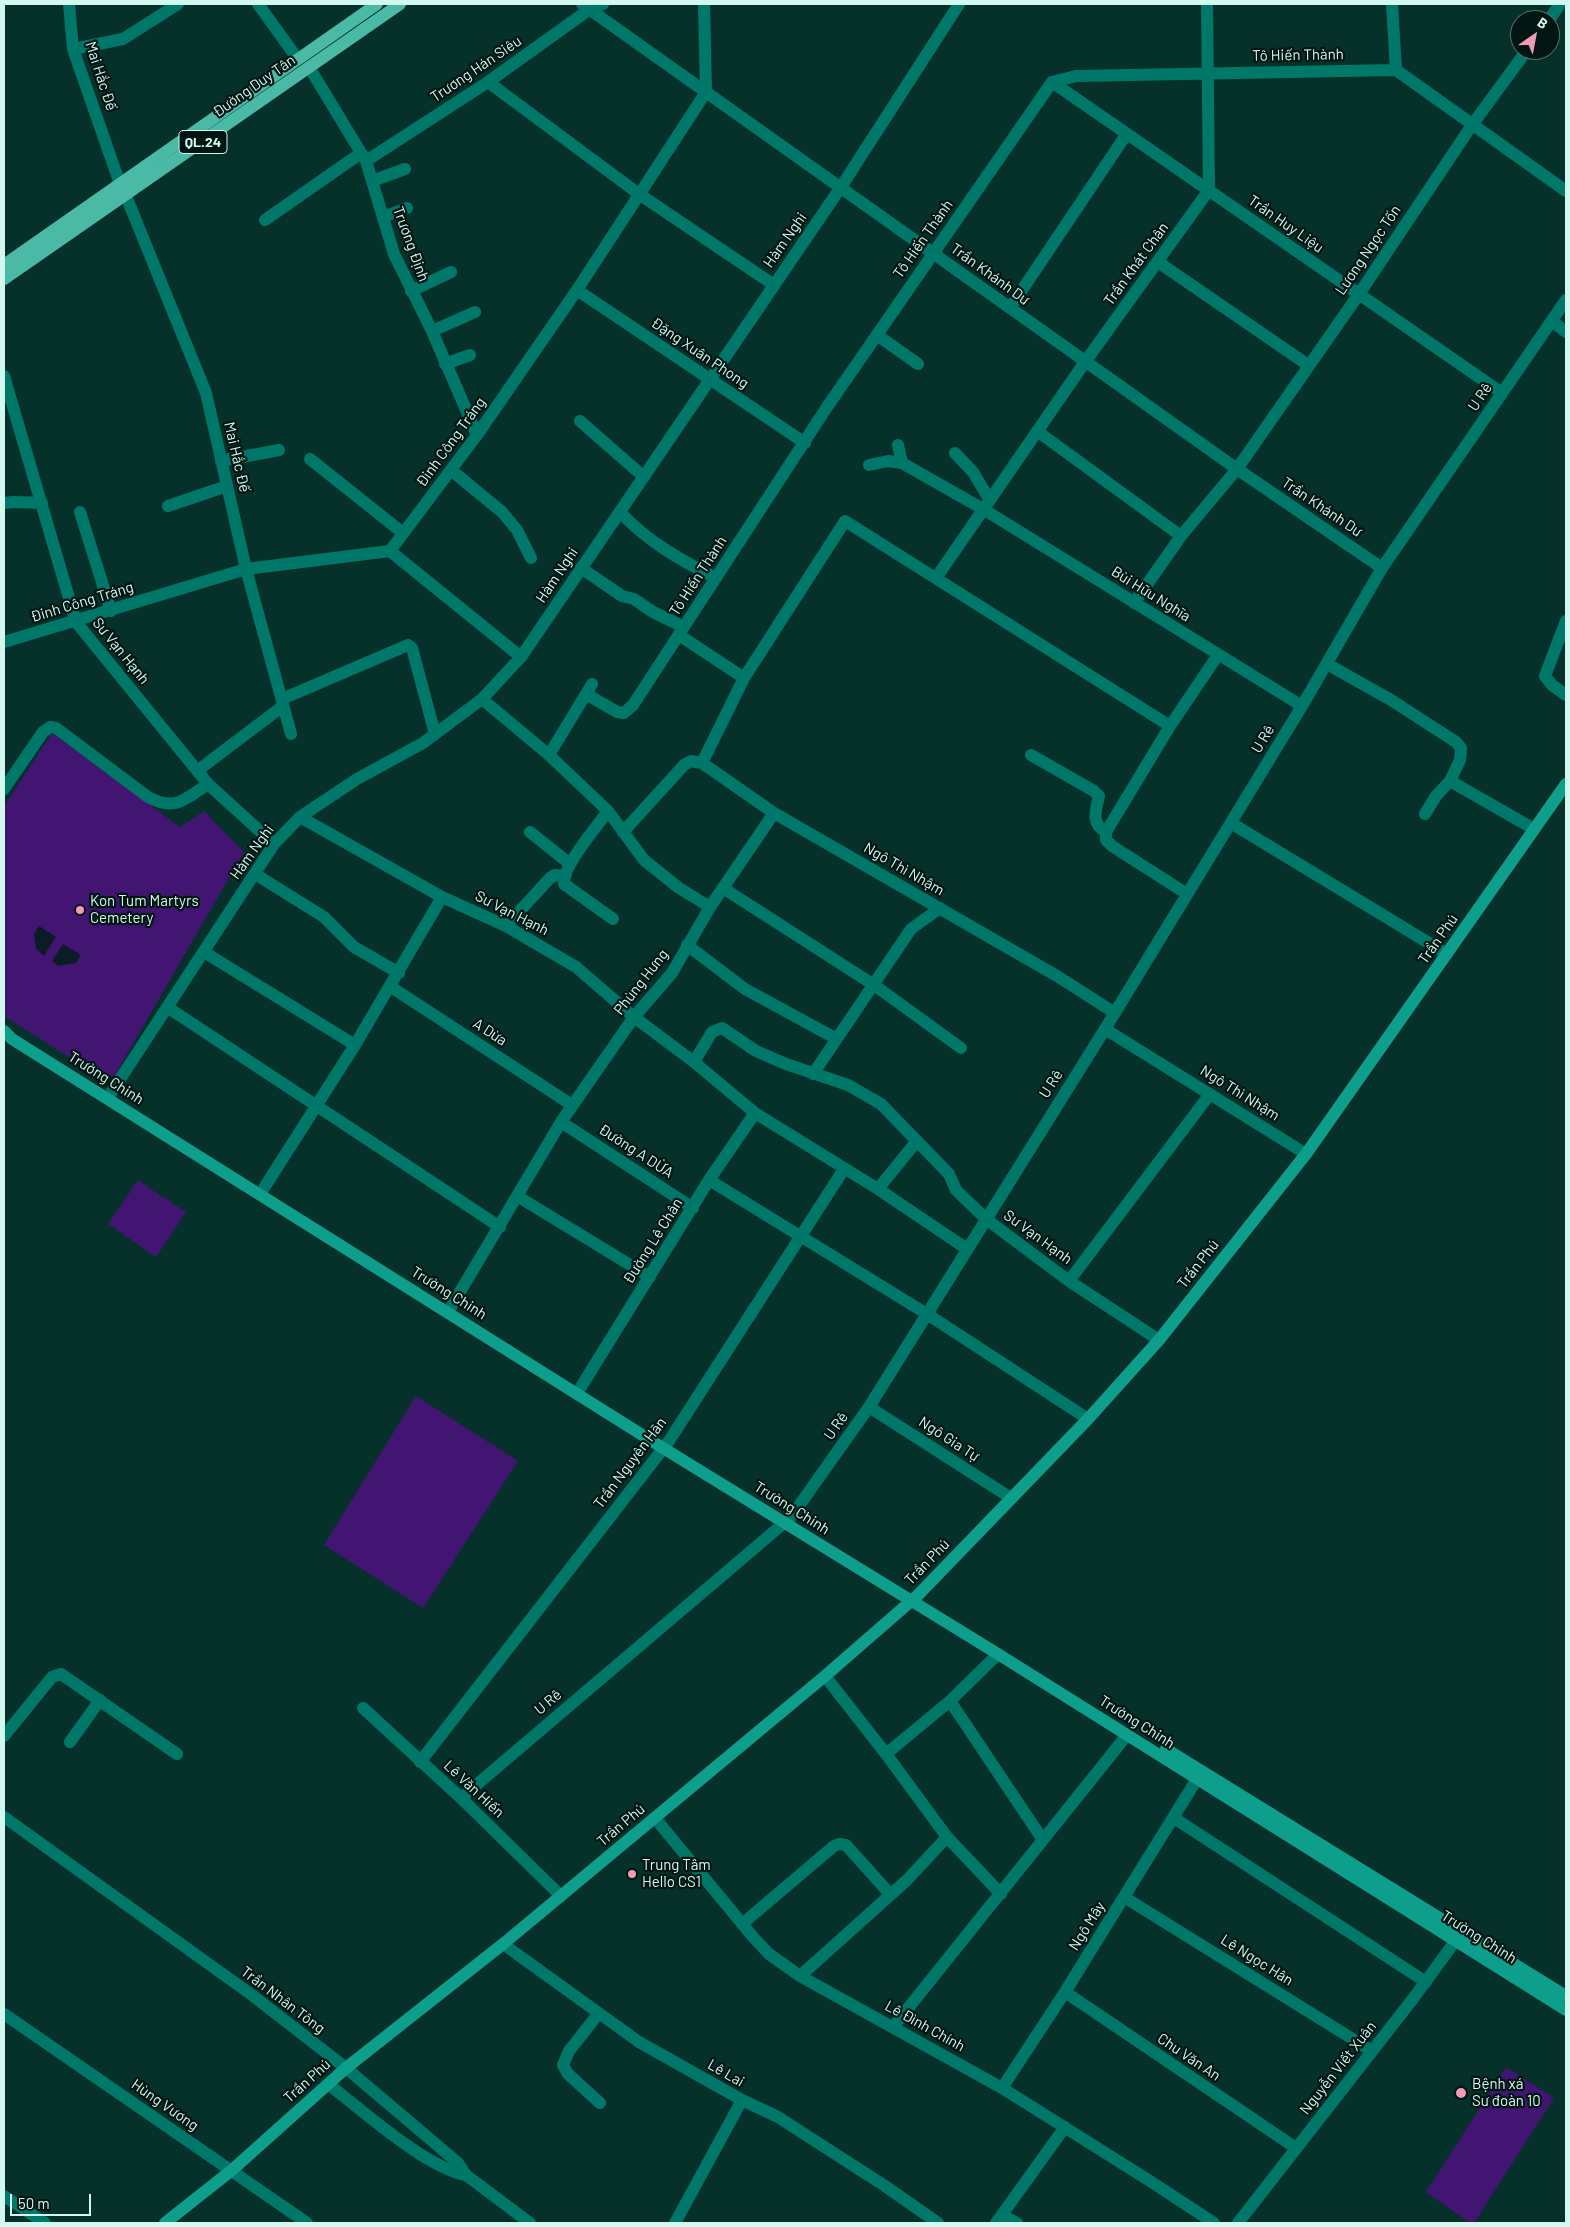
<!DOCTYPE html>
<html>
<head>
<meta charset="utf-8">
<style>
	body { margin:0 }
	#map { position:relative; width:1570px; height:2227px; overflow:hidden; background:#05312a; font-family:Barlow,sans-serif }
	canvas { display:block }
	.frame { position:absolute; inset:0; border:5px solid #d3f8ef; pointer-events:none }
	.north { position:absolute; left:1510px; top:10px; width:50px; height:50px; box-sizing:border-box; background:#011612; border:1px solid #55706a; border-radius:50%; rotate:33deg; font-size:14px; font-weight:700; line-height:20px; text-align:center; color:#d3f8ef }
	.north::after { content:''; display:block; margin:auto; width:18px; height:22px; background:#f09ab4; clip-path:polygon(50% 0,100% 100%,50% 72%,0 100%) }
	.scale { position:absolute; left:10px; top:2194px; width:81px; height:22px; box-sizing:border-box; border:2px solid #d3f8ef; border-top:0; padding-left:6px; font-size:15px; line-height:18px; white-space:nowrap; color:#d3f8ef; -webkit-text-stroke:4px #011612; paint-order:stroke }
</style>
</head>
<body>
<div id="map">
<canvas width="1570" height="2227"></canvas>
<div class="frame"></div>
<div class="north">B</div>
<div class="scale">50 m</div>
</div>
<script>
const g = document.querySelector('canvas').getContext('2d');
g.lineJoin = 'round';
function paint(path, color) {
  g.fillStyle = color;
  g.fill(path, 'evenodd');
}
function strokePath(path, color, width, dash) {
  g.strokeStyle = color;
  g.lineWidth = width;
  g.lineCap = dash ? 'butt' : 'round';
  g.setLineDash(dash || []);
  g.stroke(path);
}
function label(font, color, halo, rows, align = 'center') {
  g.font = font + ' Barlow,sans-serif';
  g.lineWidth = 4.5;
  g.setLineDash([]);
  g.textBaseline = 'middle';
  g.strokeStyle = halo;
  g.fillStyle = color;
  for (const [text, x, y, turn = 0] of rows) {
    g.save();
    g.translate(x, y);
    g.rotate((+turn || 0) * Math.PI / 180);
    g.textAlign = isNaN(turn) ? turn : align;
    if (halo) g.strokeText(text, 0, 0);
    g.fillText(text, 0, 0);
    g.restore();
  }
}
paint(new Path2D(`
	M52 733 180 827 204 811 244 852 115 1075 102 1078 4 1016V806Z
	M138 1180 161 1196 155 1206 162 1196 186 1212 156 1257 108 1224Z
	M416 1396 518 1461 423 1608 324 1545Z
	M1506 2067 1554 2098 1474 2223H1470L1426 2192Z`), '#411571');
paint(new Path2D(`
	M39 926 56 937 44 956 36 949 34 934Z
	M63 944 81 955 76 963 58 966 52 961Z`), '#0c1c26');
strokePath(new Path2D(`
	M69 4 73 49 120 184
	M258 4 297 58
	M582 4 1237 469 1382 568
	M1392 4 1396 70
	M1549 20 1560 4
	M73 49 123 39 178 4
	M309 67 366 161 394 254 432 331 477 435
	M1396 70 1566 191
	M488 82 639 194 774 285
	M1052 82 1502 393
	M366 161 488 82 590 9 603 4
	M372 181 405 169
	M126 196 206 393 246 569 291 734
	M383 217 407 208
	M265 220 361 153
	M1158 262 1308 365
	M577 290 805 443
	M411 291 451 272
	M1010 308 1126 135
	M1552 321 1566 332
	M432 331 475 312
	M877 335 918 364
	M445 364 470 355
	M4 376 76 622 208 784 274 844
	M580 421 644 477
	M1037 431 1181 536
	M898 445 902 463
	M955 453 973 472 989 499
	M310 459 403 533
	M221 461 279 450
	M869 465 888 461 902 463 983 509 1302 706
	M451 470 502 512 517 530 531 558
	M4 503 13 502 42 503
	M168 506 227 486
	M80 512 111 611
	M620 512C647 541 680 560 716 578
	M390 551 521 657
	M581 568 622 596 634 599 653 612 684 627
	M936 578 1085 362 1209 190 1207 4
	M1134 603 1181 536 1237 469 1359 294 1472 125 1527 50
	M1566 621 1545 676 1552 685 1566 695
	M679 635 744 678 702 763
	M4 642 246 569 390 551 477 435 577 290 706 92 704 4
	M1327 664 1391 700 1456 742 1461 748 1460 760 1450 781 1534 829
	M744 678 845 521 1170 726
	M586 694 617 712 624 713 633 705 827 407 1052 82 1076 76 1396 70
	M282 699 408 645 412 648 435 734
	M549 755 592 684
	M1031 755 1094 791 1099 796C1096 811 1090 823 1106 832
	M197 771 283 706
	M4 789 43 732 50 727 56 728 148 797C176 812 185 799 208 784
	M608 811C596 828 563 865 564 884L613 919
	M1425 814 1436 796 1450 781
	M300 817 442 897 506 926 576 967 634 1017 694 1062 755 1113 878 1189 916 1142
	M1231 823 1447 954
	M530 832 570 864
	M623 832 684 765 691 761 702 763 774 813
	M255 874 324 917 354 947 399 973
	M723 888 874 985 961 1048
	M1187 894 1112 846 1106 840V832L1170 726 1218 655
	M710 907 774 813 1057 976 1115 1013
	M506 926 550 878 555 875 564 876
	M687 945 745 989 835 1038
	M204 952 355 1045
	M391 987 572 1105
	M167 1007 500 1227
	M1105 1029 1306 1154
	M694 1062 712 1032 722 1028 756 1051 786 1064 848 1085 881 1104 949 1174 956 1190 986 1219 1069 1281 1159 1340
	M813 1074 911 929 940 908
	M111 1093 274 844 300 817 357 779 423 743 482 699 521 657 841 187 959 4
	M561 1122 693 1208
	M709 1180 927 1314 1088 1419
	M264 1188 355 1045 442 897
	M878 1189 967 1249
	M517 1196 650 1277
	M1069 1281 1210 1094
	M448 1312 561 1122 634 1017 672 973 710 907 679 888 644 860 608 811 549 755 482 699
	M581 1387 709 1180 755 1113
	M869 1407 1011 1498
	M825 1676 886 1754 947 1837 1001 1894
	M950 1701 1043 1840
	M363 1708 461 1798 561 1896
	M4 1736 52 1677 61 1674 177 1754
	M70 1742 100 1700
	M886 1754 950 1701 998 1654
	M420 1762 669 1441 844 1169
	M461 1798 791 1517 869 1407 1105 1029 1302 706 1382 568 1566 300
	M4 1817 252 1995 346 2068 424 2134 458 2163 466 2175 530 2223
	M655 1818 753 1937 769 1954 800 1976 1002 2088 1150 2181 1214 2223
	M1174 1818 1426 1982
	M1124 1897 1372 2051
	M742 1924 834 1846 839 1844 846 1845 890 1894
	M503 1944 639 2042 742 2100 778 2117 885 2186 938 2223
	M800 1976 907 1880 947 1837
	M1065 1992 1296 2148
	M599 2013 569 2051 563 2065 568 2074 600 2103
	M4 2014 307 2223
	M893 2027 1127 1735
	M328 2084C362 2110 426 2168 466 2175
	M1002 2088 1065 1992 1197 1779
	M4 2196 45 2223
	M1002 2215 1017 2223
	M675 2223 742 2100
	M996 2223 1065 2127
	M1238 2223 1412 2000 1462 1932`), '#007869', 12);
strokePath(new Path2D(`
	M4 1031 12 1039 663 1448 998 1654 1566 2010
	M1166 1749 1566 1996
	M165 2223 232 2170 346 2068 503 1944 825 1676 918 1595 1088 1419 1159 1340 1306 1154 1566 784`), '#0e9f8c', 12);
strokePath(new Path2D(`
	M4 265 377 4
	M4 279 400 4`), '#4abaa7', 12);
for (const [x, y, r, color] of [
	[80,910,5,"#f09ab4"],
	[632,1874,5,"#f09ab4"],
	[1461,2093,6,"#f09ab4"]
]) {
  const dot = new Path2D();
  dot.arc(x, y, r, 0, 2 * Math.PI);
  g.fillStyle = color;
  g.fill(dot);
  strokePath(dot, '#011612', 2);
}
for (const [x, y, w] of [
	[203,142,48]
]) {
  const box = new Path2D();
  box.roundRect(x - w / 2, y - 11.5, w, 23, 4);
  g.fillStyle = '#011612';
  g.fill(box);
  strokePath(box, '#d3f8ef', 1);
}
label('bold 14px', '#d3f8ef', null, [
	["QL.24",203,142]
]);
label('15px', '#d3f8ef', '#011612', [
	["Tô Hiến Thành",1298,55,-1],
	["Trương Hán Siêu",476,69,-34],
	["Mai Hắc Đế",101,76,72],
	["Đường Duy Tân",254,86,-35],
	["Trần Huy Liệu",1286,224,35],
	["Tô Hiến Thành",923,239,-55],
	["Hàm Nghi",785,240,-55],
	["Trương Định",411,244,70],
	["Lương Ngọc Tốn",1368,250,-56],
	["Trần Khát Chân",1136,264,-54],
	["Trần Khánh Dư",990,274,36],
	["Đặng Xuân Phong",700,353,34],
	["U Rê",1480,397,-56],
	["Đinh Công Tráng",451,442,-54],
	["Mai Hắc Đế",237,457,77],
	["Trần Khánh Dư",1322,507,34],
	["Hàm Nghi",557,575,-56],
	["Tô Hiến Thành",698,576,-57],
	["Bùi Hữu Nghĩa",1151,594,32],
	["Đinh Công Tráng",82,602,-17],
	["Sư Vạn Hạnh",121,651,51],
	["U Rê",1263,739,-59],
	["Hàm Nghi",252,852,-54],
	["Ngô Thì Nhậm",904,869,30],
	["Sư Vạn Hạnh",512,913,27],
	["Trần Phú",1438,939,-55],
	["Phùng Hưng",641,982,-52],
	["A Dừa",490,1032,33],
	["Trường Chinh",106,1078,32],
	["U Rê",1051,1084,-58],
	["Ngô Thì Nhậm",1240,1093,32],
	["Đường A DỪA",636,1151,33],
	["Sư Vạn Hạnh",1038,1237,36],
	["Đường Lê Chân",653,1241,-58],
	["Trần Phú",1198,1264,-52],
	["Trường Chinh",449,1293,32],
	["U Rê",836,1426,-55],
	["Ngô Gia Tự",949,1439,33],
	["Trần Nguyên Hãn",630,1463,-53],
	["Trường Chinh",792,1508,32],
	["Trần Phú",927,1562,-46],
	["U Rê",548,1702,-40],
	["Trường Chinh",1137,1722,32],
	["Lê Văn Hiến",474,1789,43],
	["Trần Phú",621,1825,-40],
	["Ngô Mây",1087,1926,-58],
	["Trường Chinh",1479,1937,32],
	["Lê Ngọc Hân",1257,1960,32],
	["Trần Nhân Tông",283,2000,37],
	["Lê Đình Chính",925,2026,29],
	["Chu Văn An",1189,2057,34],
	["Nguyễn Viết Xuân",1338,2068,-52],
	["Lê Lai",726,2073,30],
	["Trần Phú",307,2081,-42],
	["Hùng Vương",165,2105,35]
]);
label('15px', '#d3f8ef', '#011612', [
	["Kon Tum Martyrs",90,901],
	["Cemetery",90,918],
	["Trung Tâm",642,1865],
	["Hello CS1",642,1882],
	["Bệnh xá",1472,2084],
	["Sư đoàn 10",1472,2101]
], 'left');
</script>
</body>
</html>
